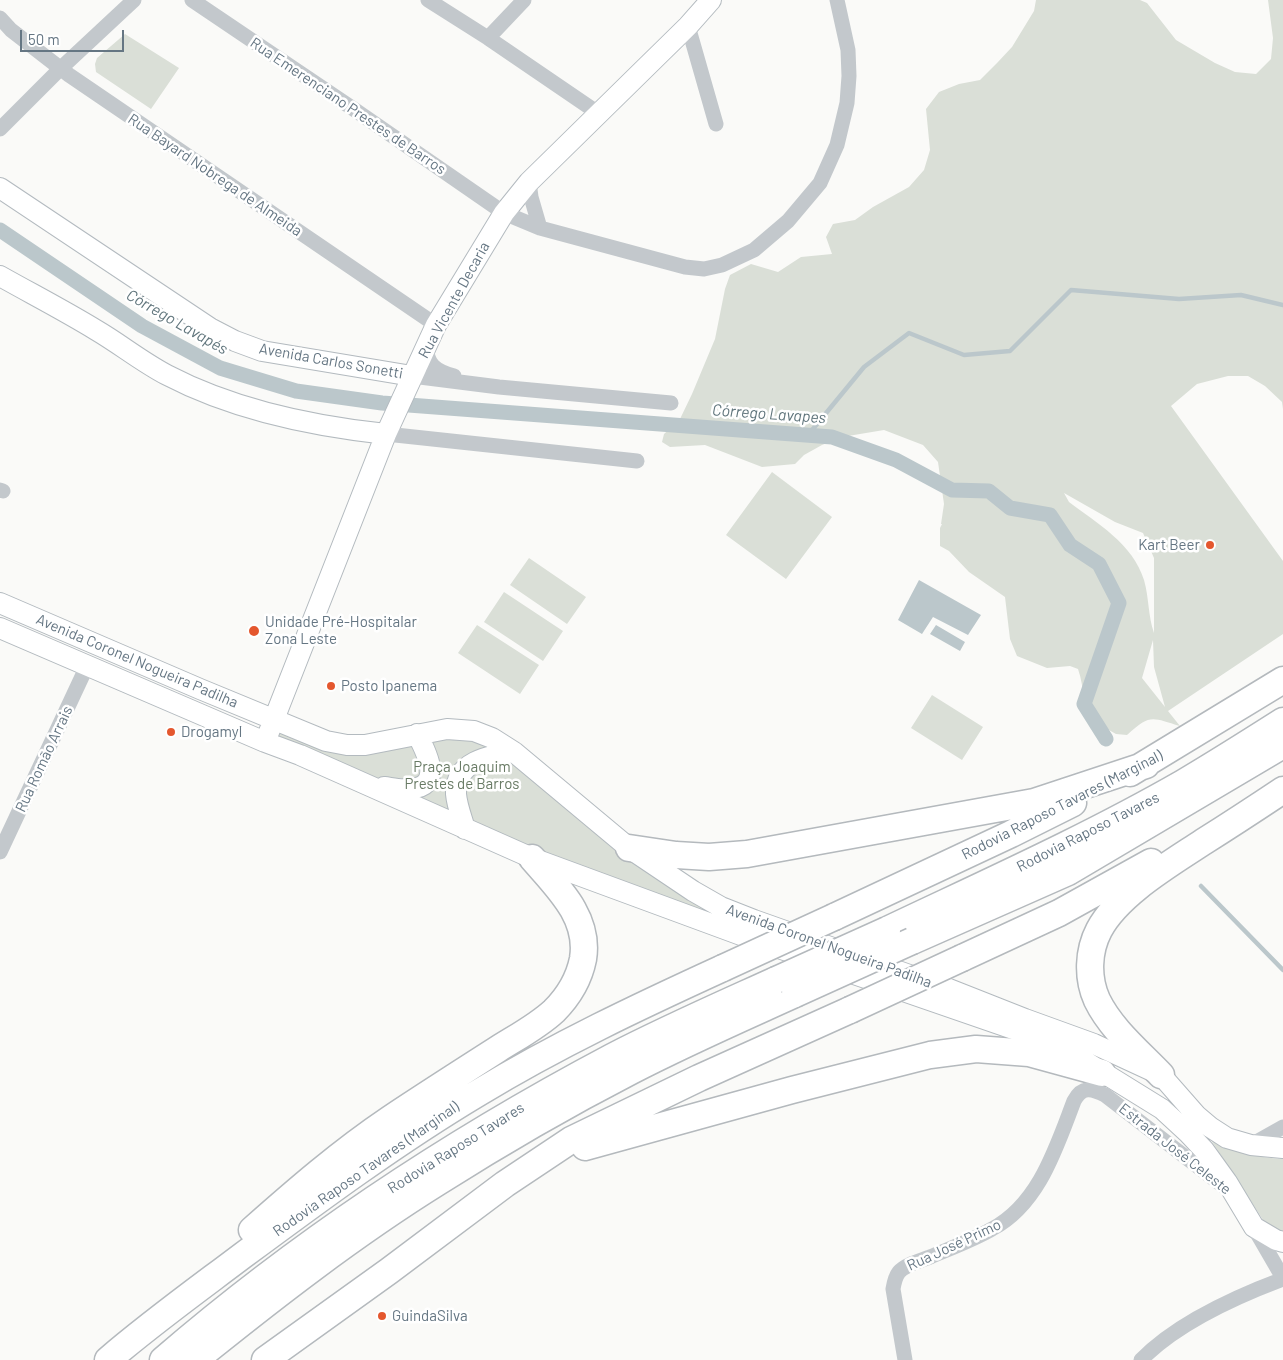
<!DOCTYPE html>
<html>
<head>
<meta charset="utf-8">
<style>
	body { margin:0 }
	#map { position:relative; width:1283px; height:1360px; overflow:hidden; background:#fafaf8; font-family:Barlow,sans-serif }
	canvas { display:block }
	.scale { position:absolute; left:20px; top:30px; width:104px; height:22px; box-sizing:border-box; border:2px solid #657683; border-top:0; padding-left:6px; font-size:15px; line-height:18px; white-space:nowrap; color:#657683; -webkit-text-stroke:4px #fff; paint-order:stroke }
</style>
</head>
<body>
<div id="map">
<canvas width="1283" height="1360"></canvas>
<div class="scale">50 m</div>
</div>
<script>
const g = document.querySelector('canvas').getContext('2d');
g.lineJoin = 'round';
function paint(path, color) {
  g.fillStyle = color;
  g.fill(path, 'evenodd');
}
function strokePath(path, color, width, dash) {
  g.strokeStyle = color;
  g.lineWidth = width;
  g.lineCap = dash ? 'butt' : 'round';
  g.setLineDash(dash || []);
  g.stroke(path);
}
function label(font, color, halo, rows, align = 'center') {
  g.font = font + ' Barlow,sans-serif';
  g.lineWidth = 5;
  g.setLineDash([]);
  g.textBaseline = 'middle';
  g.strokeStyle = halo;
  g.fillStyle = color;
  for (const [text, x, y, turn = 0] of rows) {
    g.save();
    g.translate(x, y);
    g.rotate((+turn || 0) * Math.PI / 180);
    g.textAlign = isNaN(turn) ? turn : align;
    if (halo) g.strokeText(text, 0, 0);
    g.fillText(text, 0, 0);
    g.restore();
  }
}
paint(new Path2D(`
	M1036 0H1140L1147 3 1176 40 1215 63 1235 72 1256 74 1271 59 1273 38 1268 0H1283V409L1282 402 1265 386 1248 376H1228L1197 384 1171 406 1283 561V634L1168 711 1180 726C1151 717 1150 714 1127 735L1116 734 1100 725 1091 729C1083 710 1085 689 1078 669L1070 666 1047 668 1017 656 1010 639 1005 597 969 572 949 551 940 546V528L942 524H941L944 504 938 462 923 445 884 430 842 437 822 445 804 455 795 464 762 467 705 445 670 447 662 442 664 434 680 419 692 394 715 339 725 289 730 275 751 264 778 272 801 257 832 254 826 237 833 224 855 220 873 207 909 187 924 170 930 150 926 109 939 92 959 84 980 80 997 63 1012 47 1034 11ZM1064 493 1115 522 1143 533 1154 558V633C1148 616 1149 597 1144 580 1133 544 1097 523 1069 502ZM1153 640 1154 667 1165 707 1142 678Z
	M125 34 179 68 151 109 96 72 95 64 97 58Z
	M772 472 832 517 786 579 726 535Z
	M529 558 586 597 567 624 510 585Z
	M504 592 563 631 543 661 484 622Z
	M477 625 539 665 520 694 458 653Z
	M932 695 983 727 962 760 911 728Z
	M276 729 306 741 463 735 494 748 658 880 764 937 565 865 273 736Z
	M1209 1137C1233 1151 1256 1158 1283 1159V1232L1276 1230 1263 1220Z`), '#dadfd7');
paint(new Path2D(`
	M919 580 981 615 968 635 933 617 922 634 898 620Z
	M936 625 965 642 960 651 930 634Z`), '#bbc7cb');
strokePath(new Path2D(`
	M808 435 864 367 909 333 964 355 1010 351 1071 290 1179 299 1241 295 1283 305
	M1201 886 1283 970`), '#bbc7cb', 4.5);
strokePath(new Path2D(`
	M0 230 142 326 220 368 296 391 382 403 832 437 896 460 952 490 989 491 1010 508 1050 515 1070 545 1099 564 1119 603 1084 704 1106 739`), '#bbc7cb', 15);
const secondary = new Path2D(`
	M0 188 210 328 235 341 262 351 412 376
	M0 276C32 294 65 311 96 330 120 344 142 362 167 375 234 410 311 426 386 434
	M0 603 200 689 326 741 347 745H365L447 729 474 731 492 738 514 752 629 848 693 891 721 907 754 920 949 989 1025 1019 1094 1044 1161 1075 1197 1116 1210 1127 1227 1138 1251 1145 1283 1148
	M0 628 265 742 300 755 532 858 741 935 1057 1044 1162 1109 1188 1133 1204 1150 1227 1182 1254 1227 1276 1240 1283 1242
	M269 732 386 434 436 325 504 213 529 182 688 26 711 0
	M384 787C392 788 400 790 408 789 445 788 427 753 417 734
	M465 829C462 818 457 806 456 794 455 761 488 756 514 752`);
const highway = new Path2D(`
	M1130 773 1283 680
	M629 848 676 855 709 857 747 854 1034 802 1146 765
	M834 917 1011 834 1073 803
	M887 930C986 883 1087 838 1183 783 1217 763 1250 742 1283 721
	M912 941 1068 872 1283 745
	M962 958 1059 913 1151 862
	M1161 1075C1139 1052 1111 1029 1097 1000 1087 978 1088 951 1099 930 1118 894 1170 864 1203 842 1230 825 1256 808 1283 790
	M585 1147 792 1090 930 1055 976 1049 1029 1053 1102 1073
	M252 1230C296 1191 341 1152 390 1119 426 1095 462 1072 498 1049 517 1037 538 1026 554 1011 569 996 579 979 583 959 590 917 557 887 532 858
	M108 1360C151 1323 197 1290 242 1256 319 1199 396 1142 478 1093 557 1045 640 1006 723 968
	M163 1360C300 1242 453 1141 612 1057 666 1029 721 1005 776 980
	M195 1360C273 1297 353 1235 438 1182 501 1142 565 1105 631 1071 685 1043 740 1019 795 994
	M265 1360 389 1271 505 1184 571 1140 699 1078 850 1010`);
strokePath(secondary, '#b3babf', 22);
strokePath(highway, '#b4b9bd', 29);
strokePath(new Path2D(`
	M192 0 355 110 504 213 540 228 685 267 704 269 722 265 754 250 788 221 820 183 837 145 847 103 849 76 848 50 837 0
	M428 0 488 38 598 113
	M0 18 11 30 69 75 436 325
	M688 26 716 124
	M488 38 524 0
	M0 129 60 69 134 0
	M529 182 531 197 540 228
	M427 344C425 364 436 371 454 376
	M412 376 499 387 671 403
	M386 434 637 461
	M0 490 3 491
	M0 852 87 666
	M1251 1145 1283 1127
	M1254 1228 1283 1278
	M905 1360 893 1289C894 1283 895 1277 899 1272 906 1264 920 1261 930 1257 951 1248 973 1240 992 1229 1039 1204 1056 1148 1074 1101 1082 1086 1091 1088 1105 1095L1227 1189
	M1141 1360C1177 1323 1235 1297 1283 1279`), '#c3c8cc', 15);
strokePath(secondary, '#fff', 20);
strokePath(highway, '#fff', 26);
const highwayBridge = new Path2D(`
	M723 968 834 917
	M776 980 887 930
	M795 994 912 941
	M850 1010 962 958`);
strokePath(highwayBridge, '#b4b9bd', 29, []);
strokePath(highwayBridge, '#fff', 26);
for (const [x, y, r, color] of [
	[1210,545,5,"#e4572e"],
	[254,631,6,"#e4572e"],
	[331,686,5,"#e4572e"],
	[171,732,5,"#e4572e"],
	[382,1316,5,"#e4572e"]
]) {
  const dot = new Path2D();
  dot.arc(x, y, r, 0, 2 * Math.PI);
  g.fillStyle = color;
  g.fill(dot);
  strokePath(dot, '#fff', 2);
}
label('15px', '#657683', '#fff', [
	["Rua Emerenciano Prestes de Barros",348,106,34],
	["Rua Bayard Nobrega de Almeida",215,175,34],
	["Rua Vicente Decaria",454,300,-61],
	["Avenida Carlos Sonetti",331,361,10],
	["Avenida Coronel Nogueira Padilha",137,661,23],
	["Rua Romão Arrais",44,759,-65],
	["Rodovia Raposo Tavares (Marginal)",1062,805,-27],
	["Rodovia Raposo Tavares",1088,832,-27],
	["Avenida Coronel Nogueira Padilha",829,946,20],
	["Rodovia Raposo Tavares",456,1148,-32],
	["Estrada José Celeste",1175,1149,38],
	["Rodovia Raposo Tavares (Marginal)",366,1169,-35],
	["Rua José Primo",954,1245,-25]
]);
label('15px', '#657683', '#fff', [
	["Kart Beer",1200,545,"right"],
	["Unidade Pré-Hospitalar",265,622],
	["Zona Leste",265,639],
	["Posto Ipanema",341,686],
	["Drogamyl",181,732],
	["GuindaSilva",392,1316]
], 'left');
label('15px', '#687a64', '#fff', [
	["Praça Joaquim",462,767],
	["Prestes de Barros",462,784]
]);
label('italic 16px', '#60757c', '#fff', [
	["Córrego Lavapés",177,322,30],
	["Córrego Lavapes",769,414,4]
]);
</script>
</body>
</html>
